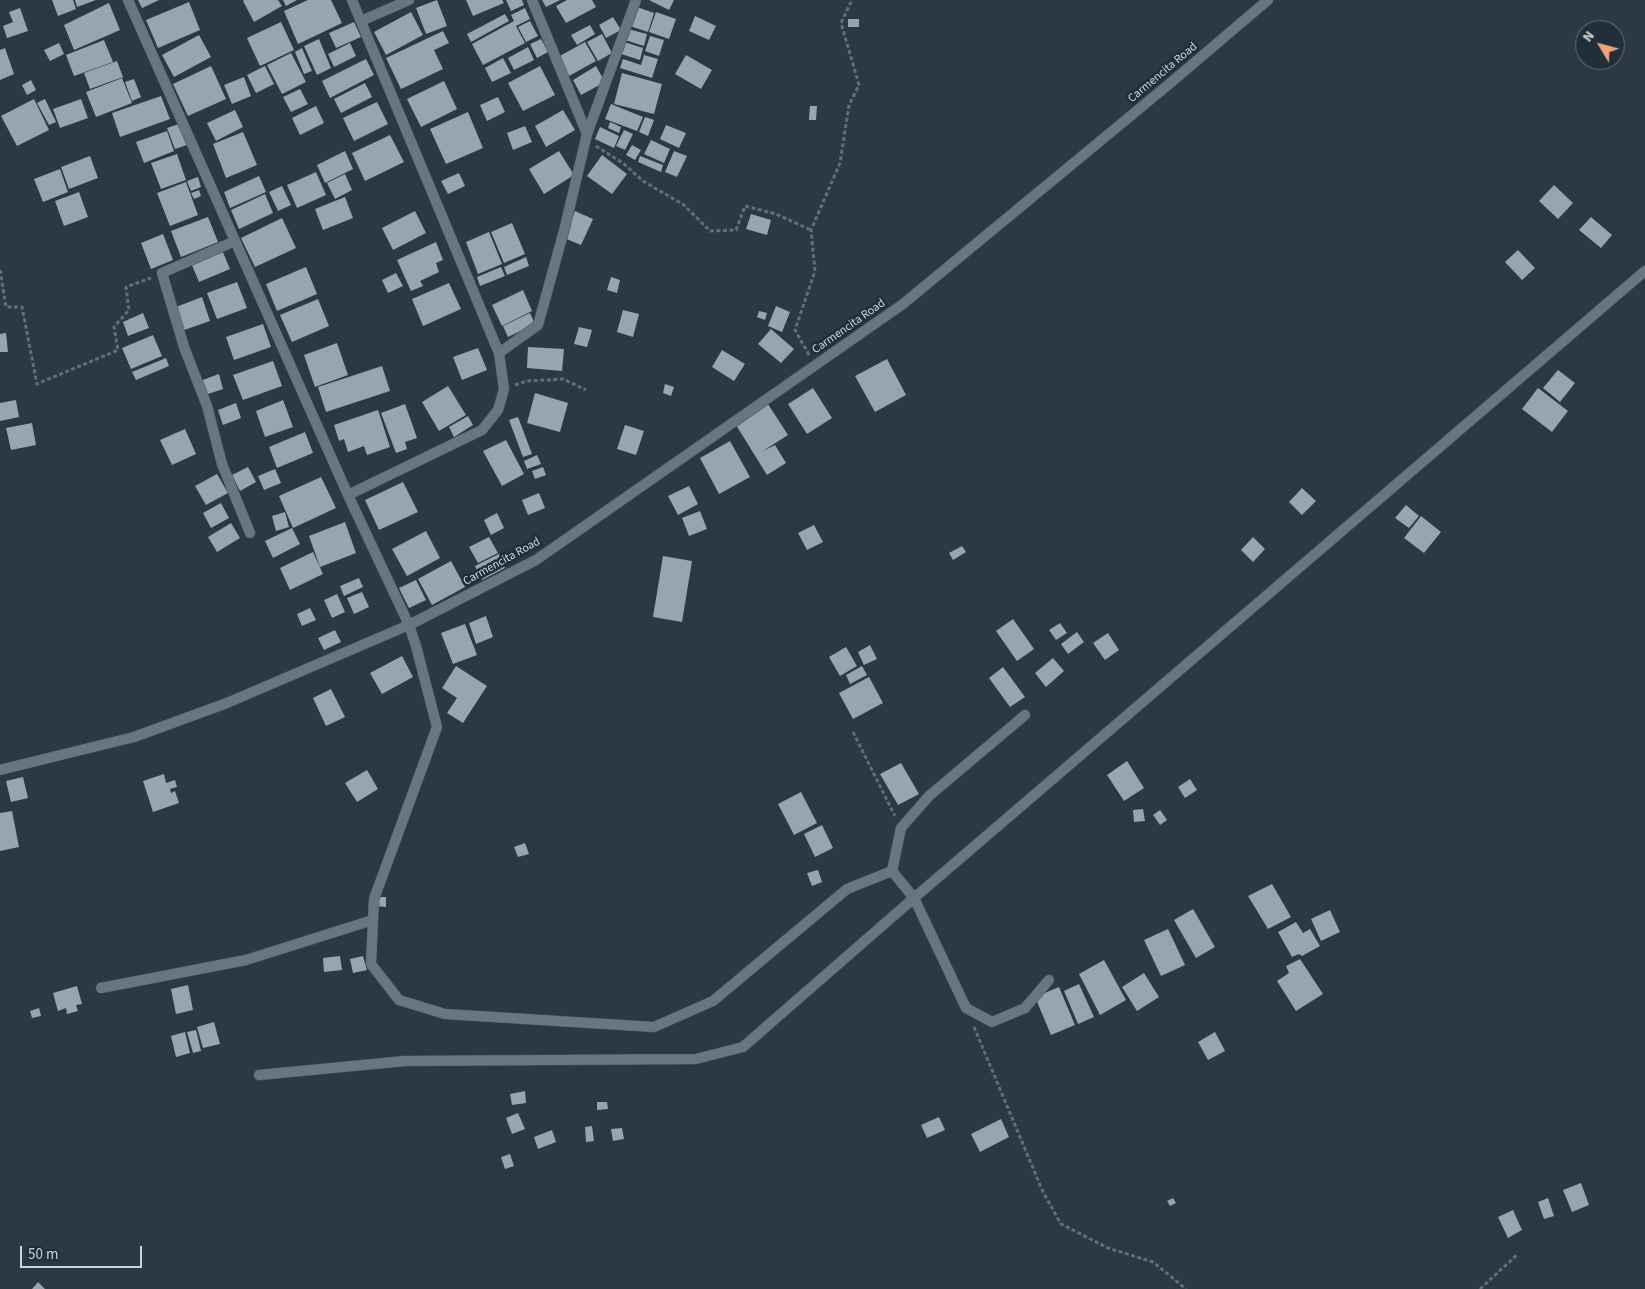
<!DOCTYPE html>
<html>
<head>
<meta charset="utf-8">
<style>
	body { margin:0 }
	#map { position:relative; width:1645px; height:1289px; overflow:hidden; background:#2c3843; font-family:"Source Sans 3",sans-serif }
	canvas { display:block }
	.north { position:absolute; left:1575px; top:20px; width:50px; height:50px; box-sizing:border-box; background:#222e39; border:1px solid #66717a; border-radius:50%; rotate:307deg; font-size:14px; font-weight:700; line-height:20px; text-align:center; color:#cdd5dc }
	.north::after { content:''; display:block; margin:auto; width:18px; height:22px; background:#efa377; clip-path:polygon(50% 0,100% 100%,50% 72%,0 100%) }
	.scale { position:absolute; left:20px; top:1246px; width:122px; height:22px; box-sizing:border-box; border:2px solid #cdd5dc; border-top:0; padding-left:6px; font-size:15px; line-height:18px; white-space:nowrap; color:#cdd5dc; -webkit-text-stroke:4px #222e39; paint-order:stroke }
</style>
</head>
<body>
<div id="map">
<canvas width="1645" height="1289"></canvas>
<div class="north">N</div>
<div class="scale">50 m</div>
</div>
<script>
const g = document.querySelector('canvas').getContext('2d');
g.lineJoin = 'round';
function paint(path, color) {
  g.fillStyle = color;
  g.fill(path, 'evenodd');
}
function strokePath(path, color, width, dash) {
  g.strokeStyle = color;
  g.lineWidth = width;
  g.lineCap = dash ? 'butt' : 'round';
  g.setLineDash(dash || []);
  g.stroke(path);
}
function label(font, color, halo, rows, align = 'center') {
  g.font = font + ' "Source Sans 3",sans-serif';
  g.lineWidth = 5;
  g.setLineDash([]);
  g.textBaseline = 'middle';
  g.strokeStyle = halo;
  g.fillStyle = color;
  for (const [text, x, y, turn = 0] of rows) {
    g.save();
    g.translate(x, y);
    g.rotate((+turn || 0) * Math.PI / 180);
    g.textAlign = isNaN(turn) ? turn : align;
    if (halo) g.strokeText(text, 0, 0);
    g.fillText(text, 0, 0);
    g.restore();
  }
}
paint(new Path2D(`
	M52 0H73L76 9 58 16Z
	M75 0H96L77 7Z
	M138 0H159L142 8Z
	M244 0H278L282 6 254 22 243 1Z
	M283 0H297L286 6Z
	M308 0H331L342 23 298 44 284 11Z
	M437 0 447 26 426 34 416 8Z
	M466 0H502L504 3 473 16Z
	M506 0H522L524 5 511 11Z
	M542 0H560L546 7Z
	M567 0H592L596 7 566 23 556 6Z
	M649 0H674L669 10Z
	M189 2 200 30 158 48 146 20Z
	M109 3 120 30 74 50 64 25Z
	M637 7 654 13 648 32 630 26Z
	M20 8 28 31 7 38 3 26 13 22 9 12Z
	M525 8 530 19 516 26 525 43 483 65 472 44 514 21 511 15Z
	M411 12 423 35 386 55 374 32Z
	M656 12 676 19 669 39 649 32Z
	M505 14 509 21 471 42 467 34Z
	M695 16 716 26 709 40 689 31Z
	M613 17 621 30 606 38 599 25Z
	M848 19H859V27H848Z
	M530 21 538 36 526 42 518 27Z
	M281 22 294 50 260 66 247 38Z
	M354 22 361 37 336 48 329 33Z
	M590 25 595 34 577 45 571 35Z
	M628 29 647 34 644 46 625 40Z
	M443 31 449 43 434 50 443 69 401 89 386 58Z
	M602 34 612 53 598 61 587 42Z
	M199 35 211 57 174 77 162 55Z
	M650 36 664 40 659 56 645 51Z
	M319 39 331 68 317 75 304 46Z
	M541 39 548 52 537 58 530 44Z
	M104 40 113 62 74 76 66 55Z
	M585 42 596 61 569 76 558 57Z
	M624 42 643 48 640 60 621 54Z
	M59 43 64 54 50 61 44 50Z
	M350 43 356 56 334 67 328 54Z
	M528 47 534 60 514 70 508 58Z
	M5 48 14 74 0 80V50Z
	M302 48 312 71 304 74 295 52Z
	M291 53 306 82 282 94 267 65Z
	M644 55 658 59 652 78 620 68 623 59 641 65Z
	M686 55 712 70 701 89 675 74Z
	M503 58 511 73 492 82 485 68Z
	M366 59 374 75 330 98 322 81Z
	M117 61 123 77 90 89 84 73Z
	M211 66 226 99 188 116 173 84Z
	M265 66 274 84 256 93 247 75Z
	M540 66 555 95 523 111 508 83Z
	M596 66 605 82 581 95 573 80Z
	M622 73 662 84 654 114 614 104Z
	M244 77 251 96 232 104 224 85Z
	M122 78 132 103 96 117 86 92Z
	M134 79 141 97 132 101 125 82Z
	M31 80 36 90 27 95 22 85Z
	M444 81 457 109 421 127 407 99Z
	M365 83 372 97 341 113 334 99Z
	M300 89 308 104 291 112 283 97Z
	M161 96 170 119 120 137 112 113Z
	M498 97 505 112 487 121 480 105Z
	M34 99 49 130 17 146 1 116Z
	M45 99 56 122 49 125 37 103Z
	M81 99 88 118 60 128 53 109Z
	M377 102 388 124 354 141 343 118Z
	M611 104 643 117 637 131 605 119Z
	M316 106 324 123 300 135 292 118Z
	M810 106H817L816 120H809Z
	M235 110 243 127 216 141 207 123Z
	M563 110 575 130 546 147 535 126Z
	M468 112 483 148 446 164 430 129Z
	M645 117 654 120 648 136 639 132Z
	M610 122 621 127 619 133 608 128Z
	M179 124 187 145 175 149 167 128Z
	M666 125 686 133 679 148 660 139Z
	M525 126 532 142 513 150 507 133Z
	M600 127 619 136 614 148 595 139Z
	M624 130 633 134 625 150 616 146Z
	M167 131 174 151 144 163 136 142Z
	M243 132 257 165 226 178 213 144Z
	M390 135 404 162 365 181 352 153Z
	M651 140 670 149 664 163 644 154Z
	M632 145 641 150 635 160 626 155Z
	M345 151 353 169 325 183 317 165Z
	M559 151 574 175 544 194 529 169Z
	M674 151 687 156 677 177 665 172Z
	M177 154 186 180 161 189 151 163Z
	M602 155 627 174 612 194 587 176Z
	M90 156 98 178 69 189 61 167Z
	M640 156 663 165 661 172 638 162Z
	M60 169 68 192 43 202 34 179Z
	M316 172 326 195 297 208 287 185Z
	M459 173 465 186 448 194 441 181Z
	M345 174 352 190 335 199 327 183Z
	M259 176 266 192 230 208 224 192Z
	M198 177 201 187 191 191 187 181Z
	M186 182 198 215 170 226 157 193Z
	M1554 185 1573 203 1558 219 1539 201Z
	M282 186 291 205 278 211 269 192Z
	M199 190 201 196 194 199 191 193Z
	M79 192 88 217 64 226 55 201Z
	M265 194 273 213 239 229 231 210Z
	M345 197 353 218 323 230 315 209Z
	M415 211 426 233 393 250 382 228Z
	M575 211 593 219 581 245 564 238Z
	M751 214 771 220 767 235 746 229Z
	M208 217 218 242 181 257 171 231Z
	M1591 217 1612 235 1601 248 1579 230Z
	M282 218 296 248 255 267 241 238Z
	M512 223 525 254 504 263 491 232Z
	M489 232 502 264 478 274 466 242Z
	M163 234 173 260 151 269 141 243Z
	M436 242 443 260 436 263 439 272 420 281 423 286 411 291 397 260Z
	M222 250 230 269 199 282 191 263Z
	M1518 250 1535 268 1522 280 1505 262Z
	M526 257 529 266 507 275 504 267Z
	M306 267 317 294 277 311 266 284Z
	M501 267 505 276 480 286 477 277Z
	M396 273 403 286 388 293 382 280Z
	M611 277 620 280 617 293 607 290Z
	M237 282 247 308 217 319 207 293Z
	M449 283 461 309 423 326 412 299Z
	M523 290 532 311 502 326 492 305Z
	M202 297 210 321 184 330 176 307Z
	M318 299 329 326 292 342 280 315Z
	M776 306 790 312 782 332 768 326Z
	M623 310 639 314 633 337 617 332Z
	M759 311 767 313 765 320 757 317Z
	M143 313 149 328 128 336 123 322Z
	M530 313 535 324 508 337 503 326Z
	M263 324 271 347 234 360 226 337Z
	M579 327 592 330 587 347 574 344Z
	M771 329 794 349 781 363 758 344Z
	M6 333 8 352H0V334Z
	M153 335 162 356 131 369 122 348Z
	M337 343 348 375 315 387 304 355Z
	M528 347 564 349 562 371 527 368Z
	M478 348 487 370 462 380 453 357Z
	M722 350 745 364 734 381 712 367Z
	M166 358 169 366 136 380 132 372Z
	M887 359 906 395 875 412 855 376Z
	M273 361 282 386 243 400 233 375Z
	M382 366 390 391 326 412 318 387Z
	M1558 370 1575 383 1560 402 1543 388Z
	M219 374 223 389 205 395 200 381Z
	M665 384 674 387 671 396 663 393Z
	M448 386 466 415 439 431 422 402Z
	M813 388 832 418 807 434 788 404Z
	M1538 388 1568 411 1552 432 1522 409Z
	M535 393 568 403 560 432 527 423Z
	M16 400 19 417 0 421V403Z
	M283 400 293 427 265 437 256 411Z
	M236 403 241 418 223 425 218 410Z
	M405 404 417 438 405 442 407 449 396 453 381 413Z
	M768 404 788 435 763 451 775 445 786 463 767 475 736 425Z
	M378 410 390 447 367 455 364 446 348 452 344 439 339 441 334 425Z
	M468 416 473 425 454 437 449 427Z
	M518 417 532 454 523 457 509 420Z
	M32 423 36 445 11 450 6 428Z
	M625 425 644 431 636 455 617 449Z
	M185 429 196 454 172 465 160 440Z
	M305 432 313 453 277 468 269 447Z
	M506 440 524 474 502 486 483 451Z
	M730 441 750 477 719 494 700 458Z
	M537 455 541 464 527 469 524 461Z
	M248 467 256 482 240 491 232 475Z
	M543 467 546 475 535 479 532 471Z
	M275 469 281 483 264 490 258 476Z
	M217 474 228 493 206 505 195 486Z
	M321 477 336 508 293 528 279 496Z
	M403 482 418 512 379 530 365 500Z
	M689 486 698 504 678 515 668 496Z
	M1302 488 1316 501 1302 515 1289 502Z
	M539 493 545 508 528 515 522 500Z
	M221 503 229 518 211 528 203 513Z
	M1406 505 1419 516 1409 528 1395 518Z
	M700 511 707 529 689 536 682 518Z
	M285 512 289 527 276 531 272 516Z
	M497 513 504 528 491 535 484 520Z
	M1421 516 1441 532 1424 553 1404 538Z
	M345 522 356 553 320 567 309 536Z
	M231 523 240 538 217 552 208 537Z
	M814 525 823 542 807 550 798 533Z
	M292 528 300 544 273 558 265 541Z
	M426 531 440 558 407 576 392 549Z
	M489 537 498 553 478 563 469 547Z
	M1253 537 1265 549 1253 562 1241 550Z
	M962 546 966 552 953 560 949 553Z
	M313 552 323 574 290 590 280 568Z
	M499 554 505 568 482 580 475 566Z
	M663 556 692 561 682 622 653 617Z
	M451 561 465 587 432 605 418 579Z
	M359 578 363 587 344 596 340 586Z
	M416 580 426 600 409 608 399 588Z
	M362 592 369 607 354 614 347 598Z
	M337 594 345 612 332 618 324 600Z
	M310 608 316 620 302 626 297 614Z
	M486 616 493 637 476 644 469 623Z
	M1013 619 1034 649 1017 661 996 631Z
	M1060 623 1067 633 1056 640 1049 630Z
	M465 624 477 655 453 664 441 633Z
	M335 630 341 642 324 650 318 638Z
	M1077 632 1084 642 1068 654 1061 644Z
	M1108 633 1119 650 1105 660 1093 643Z
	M870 645 877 659 864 665 858 652Z
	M846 647 857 666 840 676 829 657Z
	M402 656 413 677 382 694 370 673Z
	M1053 658 1064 671 1046 687 1035 673Z
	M456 666 487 686 463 723 447 713 457 698 442 688Z
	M862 666 867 675 850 684 846 675Z
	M1003 667 1025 697 1010 707 989 678Z
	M869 677 883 703 853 719 839 693Z
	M331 689 345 717 326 726 313 698Z
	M1127 761 1144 788 1124 801 1107 775Z
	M901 763 919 794 898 805 880 774Z
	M367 770 378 789 357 802 345 783Z
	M164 774 166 783 175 780 177 787 170 789 171 793 175 791 179 803 153 812 143 781Z
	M23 777 28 798 11 802 6 781Z
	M1190 779 1197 790 1185 798 1178 787Z
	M801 792 817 823 794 835 778 804Z
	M1143 809 1145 821 1134 822 1133 810Z
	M1160 810 1167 820 1160 825 1153 815Z
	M12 811 19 847 0 851V813Z
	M822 825 833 848 815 857 804 834Z
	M525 843 529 854 518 857 514 847Z
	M818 870 822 882 812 886 807 873Z
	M1272 884 1291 917 1268 929 1248 896Z
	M377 897H386V907L376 906Z
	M1193 909 1215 947 1196 958 1174 920Z
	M1330 910 1340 932 1321 941 1311 919Z
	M1296 922 1303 933 1310 929 1320 946 1302 956 1299 954 1292 957 1278 932Z
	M1168 929 1185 965 1161 976 1144 940Z
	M340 956 342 970 324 972 323 958Z
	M363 956 367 970 353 973 350 959Z
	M1300 959 1323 994 1296 1011 1277 981 1289 973 1286 966Z
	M1104 960 1126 1000 1100 1015 1079 974Z
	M1144 973 1159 997 1137 1011 1122 987Z
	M1079 984 1094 1017 1078 1024 1064 991Z
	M188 985 193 1010 176 1014 171 989Z
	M77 986 82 1004 76 1005 78 1011 67 1014 66 1008 58 1011 53 993Z
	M1059 987 1075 1025 1051 1035 1035 997Z
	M39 1008 41 1016 32 1018 30 1011Z
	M214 1022 220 1044 203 1048 197 1027Z
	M196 1030 201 1051 193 1053 187 1032Z
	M185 1032 190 1053 176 1057 171 1036Z
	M1215 1032 1225 1051 1208 1060 1198 1042Z
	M525 1091 526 1103 512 1105 510 1094Z
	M597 1102H607L608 1109 597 1110Z
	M518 1113 525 1129 512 1134 506 1118Z
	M939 1117 945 1130 927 1138 921 1125Z
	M1001 1119 1009 1137 980 1152 971 1134Z
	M592 1126 594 1141 586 1142 585 1127Z
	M622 1128 624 1139 613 1141 611 1129Z
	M552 1130 556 1142 538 1149 534 1137Z
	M510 1154 514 1166 505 1169 501 1157Z
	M1581 1183 1589 1205 1572 1212 1563 1190Z
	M1173 1198 1176 1203 1170 1206 1167 1201Z
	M1548 1198 1554 1216 1544 1219 1538 1202Z
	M1513 1210 1522 1230 1508 1238 1498 1217Z
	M38 1282 45 1289H32Z`), '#97a5b3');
const minor = new Path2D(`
	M128 0 348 495 409 625 416 646 437 727 374 899 371 964 399 1000 445 1014 654 1027 713 1001 847 889 892 871 914 898 1645 271
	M532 0 587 134
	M361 21 409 0
	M235 241 162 273 184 347 207 406 222 464 250 533
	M499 353 538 325 565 227 587 134 636 0
	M348 495 482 430 498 410 504 389 499 353 352 0
	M0 770 134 737 227 703 409 625 536 560 903 304 1168 85 1268 0
	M892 871 901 828 929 796 1025 715
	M101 988 246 960 373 920
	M259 1075 405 1061 696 1059 743 1047 914 898 966 1008 992 1022 1025 1008 1049 980`);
strokePath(minor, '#4c565f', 11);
strokePath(new Path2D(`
	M596 146 624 164 643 181 684 205 710 231 736 230 745 206 776 214 811 230
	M0 270 6 307H22L37 384 118 350 114 327 129 310 126 287 151 278
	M809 355 795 330 815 271 811 230 840 163 849 105 859 85 841 23 852 0
	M515 385 527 381 563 379 586 390
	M853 732 895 816
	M974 1027 1043 1192 1061 1224 1108 1248 1153 1262 1186 1289
	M1480 1289 1518 1254`), '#636e78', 3, [4, 2.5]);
strokePath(minor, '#687582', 10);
label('12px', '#cdd5dc', '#222e39', [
	["Carmencita Road",1163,73,-40],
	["Carmencita Road",849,327,-35],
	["Carmencita Road",502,562,-29]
]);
</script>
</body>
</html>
